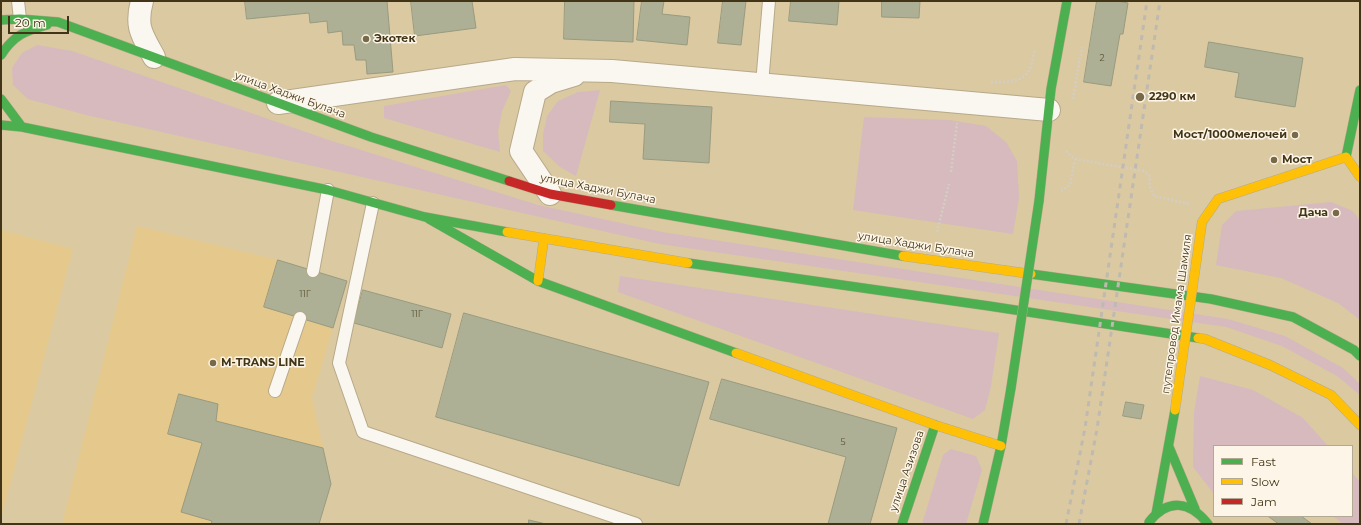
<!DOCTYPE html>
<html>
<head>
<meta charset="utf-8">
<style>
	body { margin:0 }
	#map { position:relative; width:1361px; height:525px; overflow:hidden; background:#dbc9a2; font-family:Montserrat,sans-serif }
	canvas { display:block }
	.frame { position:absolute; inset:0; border:2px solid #423517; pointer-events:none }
	.legend { position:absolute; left:1213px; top:445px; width:140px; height:72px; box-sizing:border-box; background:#fdf6e8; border:1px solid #b2a994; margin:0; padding:5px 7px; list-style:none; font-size:12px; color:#423517 }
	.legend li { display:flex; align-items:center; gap:8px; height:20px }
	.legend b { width:20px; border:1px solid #b2a994 }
	.scale { position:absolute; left:8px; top:16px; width:61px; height:18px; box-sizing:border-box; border:2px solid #423517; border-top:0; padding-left:5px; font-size:12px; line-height:14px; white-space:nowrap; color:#423517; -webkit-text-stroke:3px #fdf6e8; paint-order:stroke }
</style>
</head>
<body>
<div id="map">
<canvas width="1361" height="525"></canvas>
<div class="frame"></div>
<ul class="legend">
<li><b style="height:5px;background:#4caf50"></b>Fast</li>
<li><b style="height:5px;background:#ffc107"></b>Slow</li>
<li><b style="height:5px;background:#c62828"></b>Jam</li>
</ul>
<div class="scale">20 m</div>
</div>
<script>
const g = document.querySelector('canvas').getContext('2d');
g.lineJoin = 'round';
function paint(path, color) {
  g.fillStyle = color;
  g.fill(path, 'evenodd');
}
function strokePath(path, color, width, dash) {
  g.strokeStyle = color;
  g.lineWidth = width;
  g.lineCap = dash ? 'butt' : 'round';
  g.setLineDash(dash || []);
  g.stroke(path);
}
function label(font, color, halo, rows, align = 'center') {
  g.font = font + ' Montserrat,sans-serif';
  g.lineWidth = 3;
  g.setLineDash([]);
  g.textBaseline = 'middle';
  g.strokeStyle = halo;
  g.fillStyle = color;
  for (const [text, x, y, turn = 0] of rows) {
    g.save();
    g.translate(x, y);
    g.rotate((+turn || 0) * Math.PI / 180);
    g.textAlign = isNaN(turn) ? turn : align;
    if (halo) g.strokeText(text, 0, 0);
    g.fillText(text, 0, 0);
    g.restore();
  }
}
paint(new Path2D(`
	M137 226 278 260 347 281 312 398 331 484 319 524H62Z
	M1 230 73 249 1 519Z`), '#e5c88b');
paint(new Path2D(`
	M37 45 72 51 329 140 538 205 662 232 1228 319 1285 336 1343 368 1360 384V395L1337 376 1282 346 1226 327 660 244 86 115 28 99 13 85 12 68 22 53Z
	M506 85 511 91 502 111 498 132 500 152 384 118V106Z
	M600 90 576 176 560 167 543 151V135L547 116 558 101 578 92Z
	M864 117 949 120 986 126 1006 142 1017 161 1019 198 1013 234 853 210Z
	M1331 202 1353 211 1360 221V320L1338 303 1281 278 1216 265 1222 225 1236 211Z
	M620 276 999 333 991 386 985 410 973 419 618 292Z
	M1200 376 1253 390 1303 418 1328 446H1214V494L1193 467 1194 413Z
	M951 449 976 456 982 470 966 524H922L943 455Z
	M1352 473 1360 482V524H1343L1333 516H1352Z`), '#d6babe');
const building = new Path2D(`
	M245 1H387L393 72 367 74 366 60H356L354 45H343L342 31 328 33 327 21 310 23 309 13 247 19Z
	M411 1H472L476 28 415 36Z
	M565 1H634L633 42 564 39Z
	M642 1H664L662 14 690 17 687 45 637 40Z
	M723 1H746L741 45 718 43Z
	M791 1H839L837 25 789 21Z
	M882 1H920L919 18 882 17Z
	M1097 1H1117L1128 3 1123 34H1120L1111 86 1084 82Z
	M1209 42 1303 58 1295 107 1235 97 1239 73 1205 67Z
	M611 101 712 107 709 163 643 159 645 124 610 122Z
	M278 260 347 281 333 328 264 307Z
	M363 290 451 314 442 348 354 323Z
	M464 313 709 382 679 486 436 417Z
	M722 379 897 428 870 524H828L846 457 710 419Z
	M179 394 218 404 216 421 323 448 331 484 319 524H211L212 521 181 512 202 443 168 434Z
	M1126 402 1144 405 1141 419 1123 416Z
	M1268 516H1301L1312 524H1279Z
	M529 520 546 524H529Z`);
paint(building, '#adb094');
strokePath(building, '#989a7f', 1);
const lane = new Path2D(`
	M18 1 20 19
	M762 84 769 1
	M373 203 339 363 363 432 636 524
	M313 271 328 190
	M275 391 300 318`);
const street = new Path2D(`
	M142 1C135 27 142 35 154 57
	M278 103 515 69 612 71 1049 110
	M550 194 521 151 535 92 551 82 574 75`);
const fast = new Path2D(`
	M1 20 20 19 58 22 371 137 509 181
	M1 55C14 35 25 31 47 25
	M1 99 22 127
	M1 125 22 127 328 190 425 217 507 232
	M1346 157 1360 90
	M1039 201 1051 89 1067 1
	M611 205 903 256
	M429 219 538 281 736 353
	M688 263 989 306 1198 338
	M1031 274 1211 299 1293 317 1354 350 1360 356
	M1169 447 1195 509
	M1156 514 1175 410
	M1149 522C1168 498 1190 501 1208 524
	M902 524 935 425
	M983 524 1001 446 1011 388`);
const slow = new Path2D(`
	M1346 157 1360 177
	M1202 222 1218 199 1346 157
	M507 232 688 263
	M903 256 1031 274
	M538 281 544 238
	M1198 338 1205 339 1270 365 1331 395 1360 425
	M736 353 935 425 1001 446`);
const jam = new Path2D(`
	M509 181 550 194 611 205`);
strokePath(lane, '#b7a989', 14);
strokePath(street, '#b7a989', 24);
strokePath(fast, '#b7a989', 10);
strokePath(slow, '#b7a989', 10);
strokePath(jam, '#b7a989', 10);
strokePath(new Path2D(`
	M991 82C1003 82 1021 83 1028 72 1032 66 1033 56 1035 50
	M1073 99 1082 47
	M1066 151 1075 159 1144 171 1149 175 1150 187 1154 196 1189 204
	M951 172 957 123
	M1061 191 1070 185 1075 159
	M937 232 949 184`), '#d4cec1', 2.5, [2, 2]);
strokePath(lane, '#faf7f1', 12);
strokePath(street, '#faf7f1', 22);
strokePath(fast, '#4caf50', 9);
strokePath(slow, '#ffc107', 9);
strokePath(jam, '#c62828', 9);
strokePath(new Path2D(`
	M1066 524 1085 428 1147 1
	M1079 524 1097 429 1160 1`), '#bfbab0', 3, [5, 5]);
const fastBridge = new Path2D(`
	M1011 388 1039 201`);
const slowBridge = new Path2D(`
	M1175 410 1202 222`);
strokePath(fastBridge, '#b7a989', 10, []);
strokePath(slowBridge, '#b7a989', 10, []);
strokePath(fastBridge, '#4caf50', 9);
strokePath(slowBridge, '#ffc107', 9);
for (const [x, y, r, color] of [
	[366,39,4,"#786948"],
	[1140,97,5,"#786948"],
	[1295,135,4,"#786948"],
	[1274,160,4,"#786948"],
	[1336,213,4,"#786948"],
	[213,363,4,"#786948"]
]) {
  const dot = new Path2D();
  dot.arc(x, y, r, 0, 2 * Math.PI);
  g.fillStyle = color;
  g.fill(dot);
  strokePath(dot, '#fdf6e8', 1.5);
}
label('9px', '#5d5436', null, [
	["2",1102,58],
	["11Г",305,294],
	["11Г",417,314],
	["5",843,442]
]);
label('bold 11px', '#423517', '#fdf6e8', [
	["Экотек",374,39],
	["2290 км",1149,97],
	["Мост/1000мелочей",1287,135,"right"],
	["Мост",1282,160],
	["Дача",1328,213,"right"],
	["М-TRANS LINE",221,363]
], 'left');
label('11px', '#423517', '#fdf6e8', [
	["улица Хаджи Булача",290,95,20],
	["улица Хаджи Булача",598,189,11],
	["улица Хаджи Булача",916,245,9],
	["путепровод Имама Шамиля",1177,314,-82],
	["улица Азизова",907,471,-71]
]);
</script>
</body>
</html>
